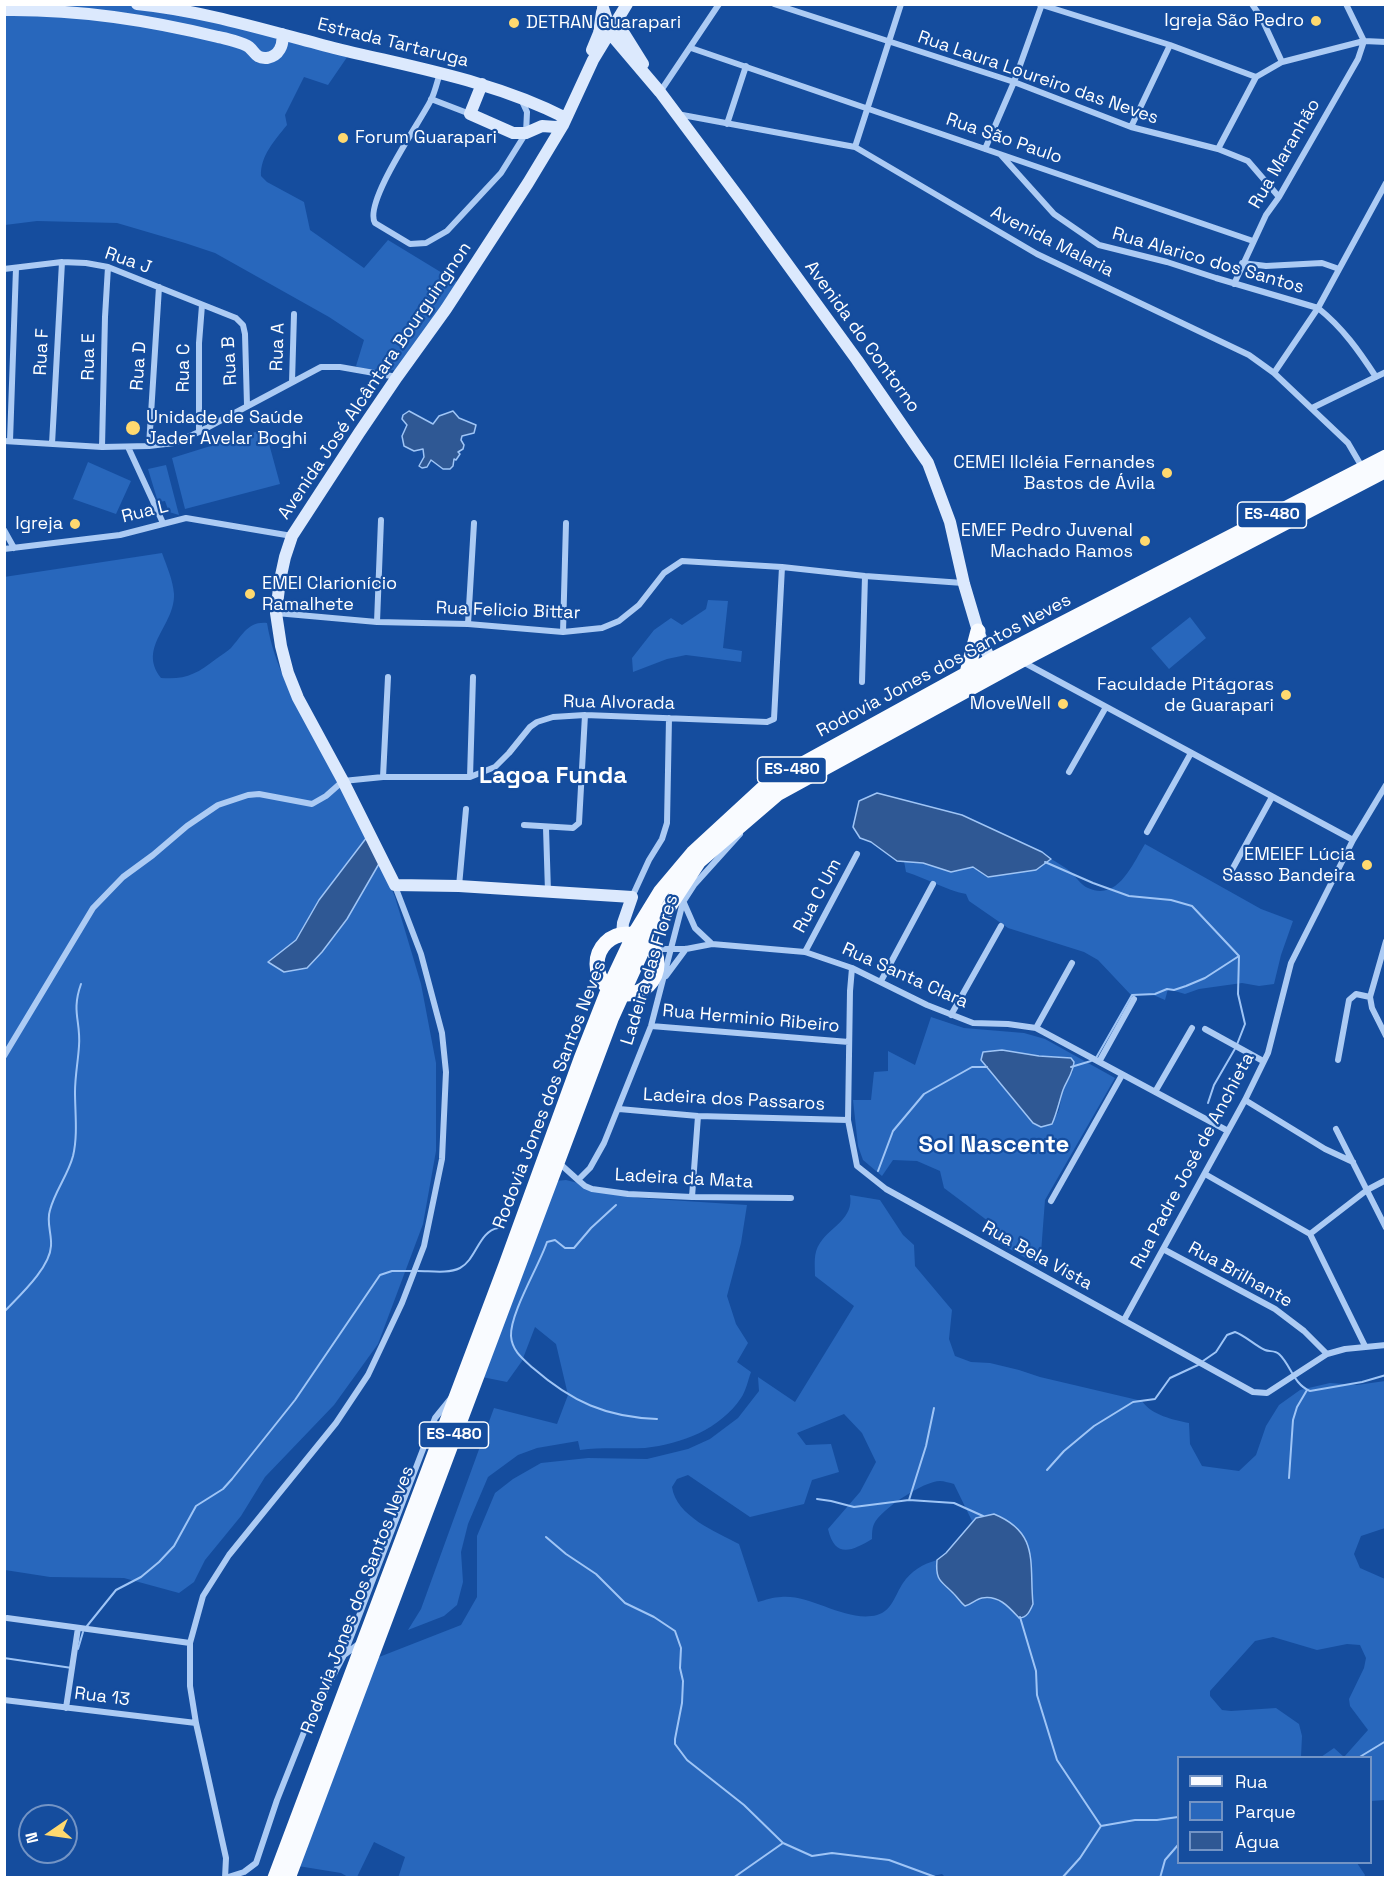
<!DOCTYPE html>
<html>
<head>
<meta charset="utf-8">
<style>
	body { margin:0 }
	#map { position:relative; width:1390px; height:1882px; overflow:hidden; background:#154d9e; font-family:"Space Grotesk",sans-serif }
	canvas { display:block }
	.frame { position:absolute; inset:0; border:6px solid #fff; pointer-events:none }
	.legend { position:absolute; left:1177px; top:1756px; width:195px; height:108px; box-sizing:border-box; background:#154d9e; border:2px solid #7394c5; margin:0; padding:8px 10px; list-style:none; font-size:18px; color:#fff }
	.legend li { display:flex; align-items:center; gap:12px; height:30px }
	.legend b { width:30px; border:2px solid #7394c5 }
	.north { position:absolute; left:18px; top:1804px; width:60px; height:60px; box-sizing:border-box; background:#154d9e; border:2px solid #7394c5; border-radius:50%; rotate:257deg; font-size:16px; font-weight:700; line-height:24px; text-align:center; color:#fff }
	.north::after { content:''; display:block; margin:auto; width:21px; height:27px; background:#ffd96f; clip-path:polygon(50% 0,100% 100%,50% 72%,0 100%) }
</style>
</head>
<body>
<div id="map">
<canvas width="1390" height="1882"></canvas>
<div class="frame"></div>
<ul class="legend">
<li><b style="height:8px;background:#f9fbff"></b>Rua</li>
<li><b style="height:16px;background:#2867bc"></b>Parque</li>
<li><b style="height:16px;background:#2f5894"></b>Água</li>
</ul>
<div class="north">N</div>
</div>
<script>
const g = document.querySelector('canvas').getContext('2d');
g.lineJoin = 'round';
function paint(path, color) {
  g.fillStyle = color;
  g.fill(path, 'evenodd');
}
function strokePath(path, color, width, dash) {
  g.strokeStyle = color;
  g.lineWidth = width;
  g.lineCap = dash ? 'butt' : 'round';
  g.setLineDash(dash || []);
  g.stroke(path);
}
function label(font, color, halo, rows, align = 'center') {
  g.font = font + ' "Space Grotesk",sans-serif';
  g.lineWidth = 4.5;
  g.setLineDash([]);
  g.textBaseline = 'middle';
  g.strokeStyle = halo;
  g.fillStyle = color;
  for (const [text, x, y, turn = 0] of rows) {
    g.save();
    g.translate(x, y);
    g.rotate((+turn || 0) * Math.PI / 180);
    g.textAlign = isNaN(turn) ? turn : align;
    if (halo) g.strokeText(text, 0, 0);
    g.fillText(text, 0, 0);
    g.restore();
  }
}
paint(new Path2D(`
	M4 5H165L354 47 328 85 304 77 285 115 287 125C275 140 260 156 261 176L267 182 304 202 310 230 364 268 388 240 457 282 400 370 364 371 356 366 364 340 329 317 215 253 185 243 117 223 37 221 5 225Z
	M265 429 280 484 185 509 172 458Z
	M88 462 131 481 116 514 73 499Z
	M166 465 179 515 169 512 165 501 158 502 148 469Z
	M162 553C167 567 173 580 174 594 175 626 137 647 161 678 185 680 197 674 216 659 221 655 227 652 231 648 242 636 248 621 267 623 274 666 296 704 317 743 333 774 350 805 367 837L319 900 296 940 269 962 322 952 347 919 380 862 395 897 421 984 436 1063V1151L423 1224 378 1344 334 1405 265 1477 241 1516 205 1560 194 1582 179 1593 124 1578 50 1577 5 1570 4 577Z
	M708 600 728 601 723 648 742 651 741 662 686 655 667 659 633 672 632 658 654 630 671 618 682 625 706 609Z
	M1190 617 1206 638 1169 669 1151 648Z
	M1145 844 1261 909 1293 921 1281 955 1274 984 1259 986 1242 983 1199 989 1185 994 1168 989 1165 1000 1151 994 1131 995 1098 960 1084 952 1008 928 969 901 966 894C945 890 926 878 906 872L904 861 923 863 951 872 973 867 988 877 1035 870 1051 859C1058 863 1065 867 1071 872 1076 877 1081 885 1088 888 1118 902 1133 863 1145 844Z
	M931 1017 964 1028 1024 1033 1045 1039 1115 1078 1045 1200 1040 1266 990 1238 996 1227 944 1188 940 1171 917 1161 893 1160 882 1176 863 1160 858 1146 853 1100H871L874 1072 888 1071V1051L915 1065ZM1039 1056 1071 1058 1073 1071 1063 1090 1059 1110 1052 1124 1033 1123 1023 1108 991 1073Z
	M566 1180 638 1198 747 1205 741 1243 727 1296 736 1324 748 1343 737 1362 751 1372C748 1380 746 1391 741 1398 720 1429 682 1444 645 1448 623 1449 602 1447 580 1450L578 1441 537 1448 518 1455 488 1477 468 1524 461 1552 463 1582 457 1605 444 1616 408 1630 421 1609 494 1408 557 1424 568 1395 556 1344 535 1327 522 1361 507 1382 482 1377 556 1181Z
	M850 1195 880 1200 903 1235 914 1245 915 1266 952 1310 949 1339 955 1356 971 1362 990 1363 1019 1370 1040 1377 1142 1401C1151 1415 1174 1420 1189 1423L1190 1444 1202 1466 1239 1471 1256 1455 1266 1426 1279 1405 1300 1390 1330 1383 1357 1385 1385 1381V1528L1361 1536 1354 1554 1360 1568 1385 1579V1800L1371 1801 1370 1758 1321 1757 1334 1748 1344 1757 1368 1730 1350 1706 1349 1699 1364 1668 1366 1658 1360 1645 1347 1644 1317 1650 1273 1637 1255 1641 1210 1691V1696L1222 1710 1231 1711 1276 1708 1299 1724 1302 1736 1301 1757 1178 1758V1862L1357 1863 1365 1875 1364 1877 946 1878 942 1874 925 1878H398L405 1857 374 1842 357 1877H348L341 1873 298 1866 374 1659 461 1625 477 1597V1536L495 1493 513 1479 541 1463 588 1458 647 1459 688 1449 710 1439 738 1418 759 1391 758 1377 795 1402 854 1306 815 1276C815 1264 813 1253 820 1243 831 1226 854 1219 850 1195ZM844 1414 862 1433 876 1462 860 1492 828 1529C835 1559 852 1551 872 1539 872 1535 872 1528 874 1524 881 1509 924 1481 940 1481 944 1481 950 1483 954 1484L972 1521 976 1518C986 1530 1028 1577 1031 1588 1035 1600 1033 1616 1019 1618 993 1591 994 1599 960 1602 948 1586 935 1584 937 1560 923 1564 911 1571 903 1583 895 1595 892 1611 877 1615 846 1623 811 1594 781 1597 774 1597 765 1600 758 1602L739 1544C716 1532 676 1516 672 1487L677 1479 688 1475 750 1517 804 1504 812 1480 839 1472 831 1444 806 1445 797 1433Z`), '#2867bc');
const water = new Path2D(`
	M409 411 433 424 439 416 453 411 459 418 476 425 474 433 462 436 461 440 464 445 463 449 458 452 460 454 456 460 454 459 453 466 450 469H443L431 460 427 467 422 468 419 466 424 457 423 449 414 451 404 446 402 436 407 425 402 419 403 415Z
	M877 793 962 815 1042 852 1051 859 1036 870 988 877 973 867 951 872 923 863 897 861 871 842 860 838 853 827 859 801Z
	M367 837 380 862 347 919 322 952 307 968 284 972 268 962 296 940 319 900Z
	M1002 1050 1039 1056 1071 1058 1074 1062C1073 1073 1067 1080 1063 1090 1059 1102 1057 1113 1052 1124L1041 1127 1033 1123 981 1060 983 1052Z
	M994 1514C1040 1533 1029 1563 1033 1604 1030 1611 1027 1618 1019 1618 1009 1607 999 1595 982 1598 976 1599 972 1604 965 1606 960 1602 958 1598 954 1594 942 1581 935 1582 937 1560L946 1553 976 1518Z`);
paint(water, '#2f5894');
strokePath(water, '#9fc5f6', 1.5);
strokePath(new Path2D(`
	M1045 862 1093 883 1129 896 1171 900 1192 906 1239 956 1238 994 1245 1024 1236 1047 1214 1085 1208 1103
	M1096 1058 1132 995 1155 994 1167 989 1174 990 1186 986 1205 978 1239 956
	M1071 1067 1091 1061
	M878 1171 893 1131 924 1094 972 1067H987
	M616 1205 591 1228 574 1248H565L555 1240 547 1242C539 1266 510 1313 511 1336 512 1351 523 1359 533 1368 572 1402 606 1417 657 1419
	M418 1271C431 1271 448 1274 460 1268 476 1260 479 1231 498 1228
	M4 1312C19 1296 50 1268 51 1246 52 1234 46 1222 50 1210 55 1191 68 1175 73 1156 78 1135 75 1113 75 1092 75 1076 78 1062 79 1046 81 1021 71 1012 81 984
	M1203 1361 1216 1352 1227 1335 1235 1332C1246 1336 1254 1345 1265 1350 1269 1352 1275 1350 1279 1354 1291 1365 1293 1384 1310 1391L1362 1382 1386 1375
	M1047 1470 1064 1451 1094 1426 1133 1402 1155 1399 1170 1378 1198 1365
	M1289 1478 1293 1420 1297 1407 1307 1390
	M817 1499 831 1501 854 1507 909 1500 954 1503 983 1516
	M909 1500 926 1446 934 1408
	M546 1537 566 1554 596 1574 625 1603 654 1617 675 1631 681 1648 680 1668 683 1681 682 1703 675 1739V1744L687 1760 744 1805 783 1843 812 1856 832 1853 889 1860 938 1878
	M1020 1617 1036 1671 1037 1695 1057 1760 1101 1826
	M87 1626 116 1590 141 1577 159 1562 174 1546 196 1506 223 1489 232 1479 295 1400 380 1275 392 1271H412
	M78 1649 83 1632
	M4 1658 72 1668
	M1358 1758 1386 1741
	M733 1878 783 1843
	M1062 1878 1080 1858 1101 1826 1135 1820H1157L1178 1817
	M1160 1878 1165 1860 1178 1845`), '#9fc5f6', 2);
strokePath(new Path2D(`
	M774 4 1014 82 1131 127 1218 149 1248 161 1279 197
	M1039 4 1170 45 1256 77
	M1252 4 1262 19 1282 62
	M691 48 1253 241
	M440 73C437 82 435 92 431 100 420 122 363 203 375 223L410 244 426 243 447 231 501 173 526 133 527 112 521 99
	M660 92 719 4
	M431 99 470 114
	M677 114 855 147 1037 254 1249 355 1274 373 1348 443 1362 467
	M727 124 746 66
	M1131 127 1170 45
	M855 147 901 4
	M985 149 1014 82 1042 4
	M1218 149 1256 77 1282 62 1364 41 1386 42
	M1001 155 1054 214 1099 245 1167 262 1216 278 1318 308C1343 328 1359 351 1376 377
	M1242 263 1266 266 1322 263 1339 269
	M4 269 62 262 86 263 108 267 236 318 243 325 245 334 247 405
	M1234 284 1266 215 1279 197 1358 59 1364 41 1346 4
	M1274 373 1318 308 1386 183
	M292 382 294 314
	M1312 408 1386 372
	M199 432V343L202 305
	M4 441 102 447 149 446 174 443 199 432 321 367H340L397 377
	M10 441 16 268
	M52 444 62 262
	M149 446 159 287
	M102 447 105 317 108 267
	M128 447 163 523
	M4 530 14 548
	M4 549 120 535 186 518 292 536
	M276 613 377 622 468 624 563 632 602 628 619 621 639 605 664 573 682 561 782 567 865 576 963 583
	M377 622 381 520
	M468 624 474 523
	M563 632 566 523
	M1023 662 1353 840
	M862 682 865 576
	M1069 772 1106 707
	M383 777 388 677
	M470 777 473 677
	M524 825 573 828 579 823 585 715
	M546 828 548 892
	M1147 832 1191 753
	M1228 877 1272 797
	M459 886 466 809
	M632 897 649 860 662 839 667 823 669 718
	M684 903 695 928 712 944
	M1386 941 1370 997 1372 1008 1386 1036
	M653 949H686L712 944 805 952 852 968 927 1005 973 1023 1008 1024 1036 1028 1228 1131
	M805 952 857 854
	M852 968 850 991 848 1120 857 1166 886 1189 1253 1392 1267 1393 1327 1354 1345 1349 1386 1345
	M666 976 686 949
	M881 981 933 884
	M951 1015 1001 926
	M651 1026 849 1042
	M1036 1028 1072 963
	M1205 1029 1263 1061
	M4 1056 93 908 123 877 153 855 187 826 218 805 248 795 259 794 312 804 326 796 343 781 383 777H470L495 767 509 753 530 727 537 722 553 717 585 715 767 722 774 719 782 567
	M1338 1060 1349 1000 1356 994 1370 997
	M1099 1062 1134 999
	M1155 1092 1192 1028
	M1245 1100 1325 1149 1353 1162
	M619 1109 698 1116 848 1120
	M1336 1129 1386 1228
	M558 1162 578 1180 590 1168 604 1143 651 1026 683 902 694 885 740 834
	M1205 1174 1310 1234 1365 1346
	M578 1180 585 1186 592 1189 628 1194 692 1197 791 1198
	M692 1197 698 1116
	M1051 1201 1122 1075
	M1310 1234 1367 1190 1386 1180
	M1163 1249 1275 1309 1304 1331 1327 1354
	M1124 1320 1245 1100 1268 1053 1291 963 1353 840 1386 785
	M7 1618 190 1643
	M344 1655 435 1418 452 1397
	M4 1700 196 1723
	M66 1708 78 1628
	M225 1878 226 1858 196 1723 190 1686V1643L203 1596 229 1555 336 1423 368 1375 402 1303 424 1246 442 1159 446 1072 442 1033 421 954 395 886
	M225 1878 244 1872 256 1863 277 1800 306 1727 344 1655 360 1643`), '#accbf4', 6);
strokePath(new Path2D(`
	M137 4C206 11 271 32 338 49 416 68 494 81 566 118
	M603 8 611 32 615 39 660 92 743 203 857 360 928 463 950 522 964 584 978 631 993 667
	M4 10C75 9 149 20 218 37 224 38 244 43 249 47 255 52 256 59 267 58 279 56 284 45 282 34
	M619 17 623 32 643 64
	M592 50 599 33 602 12
	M482 84 470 114 513 133H526L542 126 556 127 563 125
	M622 935 623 923 632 897 459 886 395 885 343 781 298 698 288 673 281 646 276 613 280 580 285 557 292 536 359 433 397 377 446 309 528 183 563 125 593 60 627 4`), '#dce9fd', 12);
strokePath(new Path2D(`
	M967 673 978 631
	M597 964a30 30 0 1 1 60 0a30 30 0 1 1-60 0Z
	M275 1878 506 1265 581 1059 609 988 634 935 661 891 693 853 770 782 990 661 1386 457
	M288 1878 611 1019 646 942 699 861 777 794 1020 661 1386 470`), '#f9fbff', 15);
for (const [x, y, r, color] of [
	[1316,21,6,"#ffd96f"],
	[514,23,6,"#ffd96f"],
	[343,138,6,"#ffd96f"],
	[133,428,8,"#ffd96f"],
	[1167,473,6,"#ffd96f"],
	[75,524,6,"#ffd96f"],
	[1145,541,6,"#ffd96f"],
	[250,594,6,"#ffd96f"],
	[1286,695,6,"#ffd96f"],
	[1063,704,6,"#ffd96f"],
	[1367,865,6,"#ffd96f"]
]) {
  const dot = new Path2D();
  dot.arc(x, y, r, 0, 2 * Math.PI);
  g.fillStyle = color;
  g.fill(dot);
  strokePath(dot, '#154d9e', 2);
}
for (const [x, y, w] of [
	[1272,515,69],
	[792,770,69],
	[454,1435,69]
]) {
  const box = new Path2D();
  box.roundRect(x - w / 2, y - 13, w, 26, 4.5);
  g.fillStyle = '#154d9e';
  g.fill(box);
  strokePath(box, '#fff', 1.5);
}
label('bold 16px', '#fff', null, [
	["ES-480",1272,515],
	["ES-480",792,770],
	["ES-480",454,1435]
]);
label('18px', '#fff', '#154d9e', [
	["Igreja São Pedro",1304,21],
	["DETRAN Guarapari",526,23,"left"],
	["Forum Guarapari",355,138,"left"],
	["Unidade de Saúde",146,418,"left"],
	["Jader Avelar Boghi",146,439,"left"],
	["CEMEI Ilcléia Fernandes",1155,463],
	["Bastos de Ávila",1155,484],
	["Igreja",63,524],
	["EMEF Pedro Juvenal",1133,531],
	["Machado Ramos",1133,552],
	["EMEI Clarionício",262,584,"left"],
	["Ramalhete",262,605,"left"],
	["Faculdade Pitágoras",1274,685],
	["de Guarapari",1274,706],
	["MoveWell",1051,704],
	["EMEIEF Lúcia",1355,855],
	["Sasso Bandeira",1355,876]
], 'right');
label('18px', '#fff', '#154d9e', [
	["Estrada Tartaruga",393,43,14],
	["Rua Laura Loureiro das Neves",1038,78,19],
	["Rua São Paulo",1004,139,19],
	["Rua Maranhão",1285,154,-60],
	["Avenida Malaria",1052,242,27],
	["Rua J",128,261,19],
	["Rua Alarico dos Santos",1208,261,16],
	["Avenida do Contorno",862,337,54],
	["Rua A",278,347,-88],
	["Rua F",42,352,-87],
	["Rua E",89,357,-89],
	["Rua B",230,361,-93],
	["Rua D",139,366,-86],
	["Rua C",184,368,-89],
	["Avenida José Alcântara Bourguingnon",375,381,-56],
	["Rua L",145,512,-14],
	["Rua Felicio Bittar",508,611,2],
	["Rodovia Jones dos Santos Neves",944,666,-28],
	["Rua Alvorada",619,703,1],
	["Rua C Um",818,896,-62],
	["Ladeira das Flores",650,970,-73],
	["Rua Santa Clara",905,976,24],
	["Rua Herminio Ribeiro",751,1019,5],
	["Rodovia Jones dos Santos Neves",550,1095,-69],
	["Ladeira dos Passaros",734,1100,3],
	["Rua Padre José de Anchieta",1193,1161,-62],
	["Ladeira da Mata",684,1179,3],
	["Rua Bela Vista",1037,1256,29],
	["Rua Brilhante",1240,1275,29],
	["Rodovia Jones dos Santos Neves",358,1600,-69],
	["Rua 13",102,1697,7]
]);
label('bold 24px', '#fff', '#154d9e', [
	["Lagoa Funda",553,776],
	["Sol Nascente",994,1145]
]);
</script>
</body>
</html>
